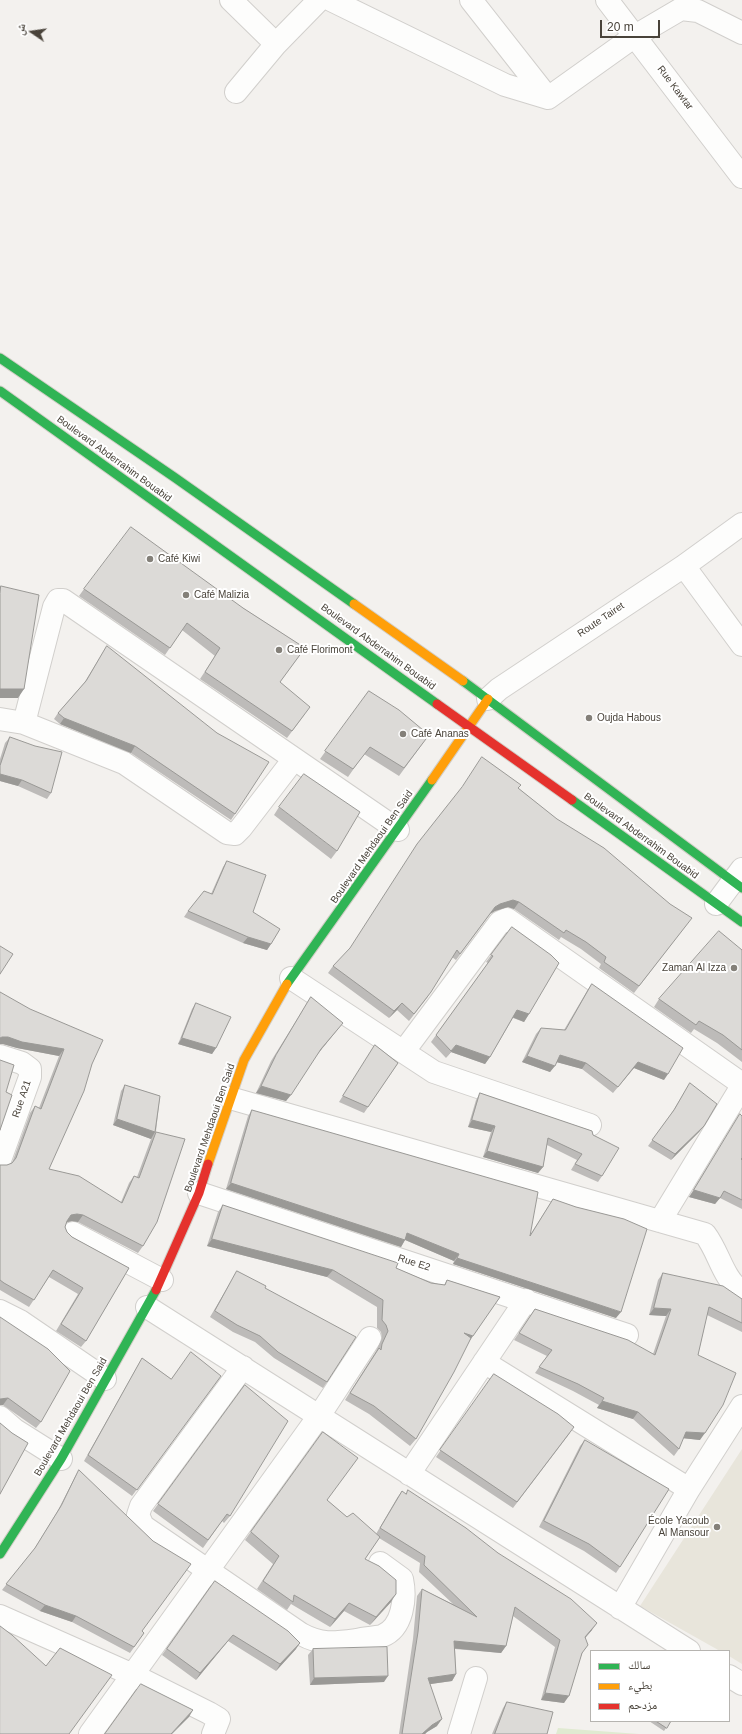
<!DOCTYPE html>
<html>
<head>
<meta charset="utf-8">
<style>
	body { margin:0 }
	#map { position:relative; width:742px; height:1734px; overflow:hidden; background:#f3f1ee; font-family:Helvetica,"Noto Naskh Arabic",sans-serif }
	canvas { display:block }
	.legend { position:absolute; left:590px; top:1650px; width:140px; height:72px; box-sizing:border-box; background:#fff; border:1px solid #b6b4b0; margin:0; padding:5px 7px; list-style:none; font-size:12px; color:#49433a }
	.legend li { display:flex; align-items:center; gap:8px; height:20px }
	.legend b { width:20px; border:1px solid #b6b4b0 }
	.north { position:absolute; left:12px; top:12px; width:40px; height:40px; -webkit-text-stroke:3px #fff; paint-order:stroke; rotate:283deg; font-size:11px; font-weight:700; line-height:16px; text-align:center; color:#49433a }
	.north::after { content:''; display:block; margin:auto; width:14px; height:18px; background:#49433a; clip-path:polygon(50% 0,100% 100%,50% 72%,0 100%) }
	.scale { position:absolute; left:600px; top:20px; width:60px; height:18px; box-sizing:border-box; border:2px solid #49433a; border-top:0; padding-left:5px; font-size:12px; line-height:14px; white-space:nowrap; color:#49433a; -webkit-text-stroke:3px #fff; paint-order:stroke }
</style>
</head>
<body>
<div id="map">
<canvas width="742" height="1734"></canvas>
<ul class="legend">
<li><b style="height:5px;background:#30b455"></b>سالك</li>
<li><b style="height:5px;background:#ff9f0a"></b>بطيء</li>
<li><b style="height:5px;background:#e5322d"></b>مزدحم</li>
</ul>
<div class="north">ش</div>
<div class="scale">20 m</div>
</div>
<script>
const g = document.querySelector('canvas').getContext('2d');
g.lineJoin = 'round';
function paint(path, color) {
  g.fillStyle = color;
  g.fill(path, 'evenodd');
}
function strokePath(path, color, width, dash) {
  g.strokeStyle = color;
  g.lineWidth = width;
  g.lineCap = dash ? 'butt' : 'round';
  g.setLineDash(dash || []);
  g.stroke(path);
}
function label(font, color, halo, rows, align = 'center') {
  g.font = font + ' Helvetica,sans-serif';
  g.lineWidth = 4;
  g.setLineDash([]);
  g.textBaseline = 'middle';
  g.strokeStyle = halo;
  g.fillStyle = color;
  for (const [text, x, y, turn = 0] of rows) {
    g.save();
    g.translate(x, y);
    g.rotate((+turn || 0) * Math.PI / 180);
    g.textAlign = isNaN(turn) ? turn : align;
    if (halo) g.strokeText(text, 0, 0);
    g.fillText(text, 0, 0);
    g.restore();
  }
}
paint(new Path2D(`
	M742 1449V1664L729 1656V1651H720L640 1606Z`), '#e8e5db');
paint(new Path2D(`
	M558 1728 639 1734H556Z`), '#e0ead1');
const street = new Path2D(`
	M231 0 276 44
	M331 0 505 85 548 98 635 36 681 9 698 11 742 33
	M471 0 548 98
	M607 0 742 177
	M236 92 276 44 319 0
	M684 566 742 645
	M488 699 499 689 684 566 742 524
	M0 719 24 723 124 763 227 833 235 834 241 828 294 759
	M24 723 54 607 58 600H63L398 830
	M716 904 742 869
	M291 978 434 1072 590 1125
	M404 1051 500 922 507 919 742 1084
	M0 1056 22 1063 30 1069V1077L0 1160
	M230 1098 705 1234C720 1254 721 1275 742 1293
	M199 1193 627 1335
	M660 1221 742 1086
	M73 1233 162 1280
	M147 1307 689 1651
	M0 1311 20 1321 105 1379
	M484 1362 689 1489
	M243 1367 141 1506 138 1515 143 1526 301 1634C321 1645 334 1643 357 1640 365 1638 374 1638 382 1636 403 1628 406 1598 402 1579L380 1563
	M0 1417 15 1430 61 1459
	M409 1474 526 1300
	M620 1608 689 1489 742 1406
	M0 1616 133 1675 209 1713 219 1719 213 1734
	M729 1676 742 1684
	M90 1734 319 1416 370 1338
	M459 1734 476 1678`);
const fast = new Path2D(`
	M0 358 174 477 354 604
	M0 391 437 704
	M463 681 742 888
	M572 800 742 922
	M287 984 432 780
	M0 1554 61 1459 156 1290`);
const slow = new Path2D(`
	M354 604 463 681
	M432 780 488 699
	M208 1164 244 1060 287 984`);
const jam = new Path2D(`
	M437 704 572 800
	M156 1290 199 1193 208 1164`);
strokePath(street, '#d1cfcc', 24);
strokePath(fast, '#d2cec6', 11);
strokePath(slow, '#d2cec6', 11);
strokePath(jam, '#d2cec6', 11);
strokePath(street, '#fdfdfc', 22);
strokePath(fast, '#30b455', 9);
strokePath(slow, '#ff9f0a', 9);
strokePath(jam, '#e5322d', 9);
paint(new Path2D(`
	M84 589 243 608 305 648 280 682 305 714 287 738 200 679 215 656 182 630 165 655 79 596Z
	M107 646 235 814 231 820 131 753 60 724 54 719 58 713 84 683Z
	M369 691 423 743 399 776 364 754 348 777 320 759Z
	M10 737 51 793 47 799 18 786 0 781V759L5 743Z
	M518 788 687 924 634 993 599 968 601 964 581 949 561 937 559 940 514 909 508 907 495 911 490 914 456 960 452 957 427 998 409 1021 397 1010 389 1018 328 973 333 966Z
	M279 807 337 851 331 859 274 815Z
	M227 861 253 912 271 944 267 950 243 943 184 917 188 911 211 894 223 867Z
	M512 927 529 1014 524 1022 513 1018 490 1057 485 1064 451 1052 446 1058 431 1042 488 963 486 962Z
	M742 950V1062L717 1043 694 1029 691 1033 654 1007 659 999Z
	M592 984 664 1080 634 1068 613 1093 582 1069 557 1062 550 1072 522 1062 536 1034 541 1028 564 1030 587 991Z
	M0 992 92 1064 49 1169 121 1202 129 1183 134 1176 137 1177 151 1139 113 1125 121 1091 125 1085 160 1096 143 1246 138 1253 78 1222 72 1221 66 1223 65 1227 67 1232 72 1237 129 1268 86 1341 81 1347 56 1331 78 1294 49 1277 29 1307 0 1290V1165H7L12 1163 30 1113 35 1106 39 1108 59 1056 17 1048 3 1044H0Z
	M311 997 338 1029 318 1053 286 1101 256 1093 271 1061Z
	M196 1003 216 1048 212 1054 178 1044 192 1009Z
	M375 1045 398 1063 364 1113 339 1102Z
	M690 1083 704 1126 699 1132 671 1160 648 1146 671 1114Z
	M480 1093 592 1131 602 1176 598 1182 571 1170 577 1160 547 1145 543 1167 538 1173 483 1157 491 1132 468 1127 476 1100Z
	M252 1110 530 1235 553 1199 616 1318 453 1264 454 1261 405 1240 401 1247 226 1189 248 1116Z
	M740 1114 741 1160H742V1209L720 1198 715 1204 689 1197Z
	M223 1205 396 1268 431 1283 444 1285 447 1280 500 1297 471 1338 416 1439 410 1446 369 1414 345 1400 376 1351 382 1338 381 1332 377 1328V1307L327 1277 207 1246 218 1212Z
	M237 1271 265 1288 327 1382 323 1388 274 1358 255 1342 233 1332 210 1317 233 1278Z
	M663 1273 742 1299V1332L707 1315 698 1355 700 1440 683 1438 679 1449 674 1456 633 1419 597 1408 599 1405 573 1391 535 1373 547 1356 514 1340 535 1309 653 1354 666 1316 649 1315 658 1280Z
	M0 1317 41 1422 36 1428 3 1405Z
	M142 1358 171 1379 221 1376 132 1496 84 1461 138 1365Z
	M494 1374 570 1433 513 1508 436 1457Z
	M245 1385 230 1516 224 1523 222 1521 203 1548 153 1511Z
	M323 1432 327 1500 347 1517 376 1534 397 1498 402 1491 592 1630 585 1638 582 1654 564 1703 541 1700 555 1647 513 1616 506 1646 501 1653 455 1649 456 1674 452 1681 430 1684 437 1726 427 1732 425 1734H399L413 1639 417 1596 422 1589 453 1604 419 1572 420 1563 379 1538 365 1559 391 1602 370 1625 344 1611 330 1627 291 1604 287 1610 257 1589 273 1564 245 1540Z
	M585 1440 620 1567 616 1573 584 1551 539 1527 580 1446Z
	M79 1470 142 1631 144 1633 130 1653 72 1622 40 1611 2 1590 33 1551 57 1512 75 1477Z
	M215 1581 296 1649 276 1671 228 1641 196 1680 162 1655Z
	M313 1649 384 1682 310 1685 308 1655Z
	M507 1702 547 1734H492L503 1708Z
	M649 1721H671L664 1731Z`), '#bdbbb9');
paint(new Path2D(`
	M0 689H24L18 698H0Z
	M64 718 135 746 131 753 60 724Z
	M0 774 22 780 18 786 0 781Z
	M513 900 519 902 514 909 508 907 495 911 490 914 456 960 495 907 500 904Z
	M248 937 271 944 267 950 243 943Z
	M402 1003 397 1010 389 1018 394 1011Z
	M517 1010 529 1014 524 1022 512 1017Z
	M343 1023 338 1029 317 1055 321 1049Z
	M2 1037H8L64 1049 59 1056 17 1048 3 1044H0V1038Z
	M182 1038 216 1048 212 1054 178 1044Z
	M456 1045 490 1057 485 1064 451 1052 446 1058Z
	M560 1055 586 1063 582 1069 556 1062Z
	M527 1056 555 1066 550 1072 522 1062Z
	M638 1062 668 1074 664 1080 634 1068 613 1093 618 1087Z
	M261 1086 291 1095 286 1101 256 1093Z
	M117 1119 155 1132 151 1139 113 1125Z
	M472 1120 495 1126 491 1132 468 1127Z
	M704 1126 699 1132 671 1160 675 1154Z
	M487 1151 543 1167 538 1173 483 1157Z
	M231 1183 405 1240 401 1247 226 1189Z
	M694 1190 720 1198 715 1204 689 1197Z
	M77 1214 83 1215 78 1222 72 1221 67 1222 62 1228 67 1221 71 1215Z
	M407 1233 459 1254 454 1261 403 1239Z
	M212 1239 333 1270 327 1277 207 1246Z
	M457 1258 621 1312 616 1318 453 1264Z
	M654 1308 671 1309 666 1316 649 1315Z
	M464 1333 473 1336 468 1343Z
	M8 1398 3 1405H0V1399Z
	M602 1401 638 1412 633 1419 597 1408Z
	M686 1432 705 1433 700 1440 681 1438Z
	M396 1594 391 1602 370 1625 376 1617Z
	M349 1603 344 1611 330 1627 335 1619Z
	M45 1605 76 1616 72 1622 40 1611Z
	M597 1623 592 1630 580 1644 585 1637Z
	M233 1635 228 1641 196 1680 200 1673Z
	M454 1641 506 1646 501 1653 450 1648Z
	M300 1643 296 1649 276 1671 280 1664Z
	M456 1674 452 1681 424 1685 428 1678Z
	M388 1676 384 1682 310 1685 314 1678Z
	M545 1693 569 1696 564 1703 541 1700Z
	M193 1710 189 1717 172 1734H171Z
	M442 1719 437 1726 427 1732 425 1734H422L432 1725Z`), '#9a9996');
const building = new Path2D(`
	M131 527 243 608 305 648 280 682 310 707 292 731 205 672 220 648 187 623 170 648 84 589Z
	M1 586 39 595 24 689H0V594Z
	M107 646 217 733 269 762 235 814 135 746 64 718 58 713 86 681Z
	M369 691 399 710 429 735 404 768 370 747 353 769 325 751Z
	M10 737 35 746 62 752 51 793 22 780 0 774V766Z
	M482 757 521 785 518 788 557 819 604 848 670 904 692 918 639 986 604 962 606 957 586 942 566 930 564 933 519 902 513 900 500 904 495 907 460 954 457 950 431 992 414 1014 402 1003 394 1011 333 966 350 948 417 844 462 787Z
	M304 774 360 812 337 851 279 807Z
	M227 861 266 875 253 912 280 929 271 944 248 937 188 911 204 891 212 894Z
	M512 927 551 955 559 963 529 1014 517 1010 490 1057 456 1045 451 1051 436 1035 493 956 491 955Z
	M719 931 742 950V1050L723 1035 699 1021 696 1025 659 999Z
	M0 946 13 954 0 974Z
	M592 984 683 1048 668 1074 638 1062 618 1087 586 1063 560 1055 555 1066 527 1056 541 1028 565 1030Z
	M0 992 30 1009 103 1040 92 1064 84 1091 49 1169 79 1176 122 1203 134 1176 139 1178 156 1132 185 1139 157 1222 143 1246 83 1215 77 1214 71 1215 67 1221 65 1227 67 1232 72 1237 129 1268 86 1341 61 1324 83 1288 53 1270 34 1300 4 1283 0 1280V1165H7L12 1163 16 1158 35 1106 41 1109 64 1049 22 1042 8 1037H2L0 1038Z
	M311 997 343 1023 321 1049 291 1095 261 1086 276 1055Z
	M196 1003 231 1017 216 1048 182 1038Z
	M375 1045 398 1063 368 1107 343 1096Z
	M0 1060 14 1065 6 1092 12 1095 0 1130Z
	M690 1083 717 1104 704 1126 675 1154 652 1140 674 1110Z
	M125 1085 160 1096 155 1132 117 1119Z
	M480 1093 592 1131 593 1135 619 1148 602 1176 575 1164 582 1154 548 1138 543 1167 487 1151 495 1126 472 1120Z
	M252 1110 538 1192 530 1236 553 1199 576 1207 624 1219 647 1229 621 1312 457 1258 459 1254 407 1233 405 1240 231 1183Z
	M740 1114 742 1116V1158L741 1159 742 1160V1200L724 1191 720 1198 694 1190Z
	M223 1205 398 1263 396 1268 431 1283 445 1285 447 1280 500 1297 473 1336 464 1333 471 1338 454 1372 416 1439 374 1406 350 1393 379 1348 381 1350 382 1344 388 1331 386 1325 382 1320 383 1300 333 1270 212 1239Z
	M237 1271 266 1286 265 1288 356 1337 327 1382 278 1352 260 1336 237 1325 215 1311Z
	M663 1273 723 1286 742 1299V1323L709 1307 698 1355 736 1373 723 1405 705 1433 686 1432 679 1449 638 1412 602 1401 604 1398 578 1384 539 1367 552 1350 519 1333 535 1309 628 1340 655 1355 671 1309 654 1308Z
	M0 1317 48 1349 70 1371 41 1422 8 1398 0 1399Z
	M191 1352 221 1376 137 1490 88 1455 142 1358 171 1379Z
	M494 1374 558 1414 574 1427 517 1502 440 1450Z
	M245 1385 288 1421 230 1516 227 1514 208 1540 158 1504Z
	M0 1423 12 1433 28 1443 27 1445 0 1494Z
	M323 1432 358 1458 327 1500 347 1517 353 1513 380 1537 365 1559 379 1566 396 1580V1594L376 1617 349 1603 335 1619 294 1595 293 1602 263 1581 279 1556 251 1532Z
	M585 1440 669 1489 620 1567 589 1544 544 1521Z
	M79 1470 153 1541 191 1564 142 1631 144 1633 134 1647 76 1616 45 1605 6 1584 35 1548 61 1506Z
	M408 1490 466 1528 498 1553 571 1599 597 1623 585 1637 588 1645 582 1653 569 1696 545 1693 560 1640 515 1607 506 1646 454 1641 456 1674 428 1678 442 1719 432 1725 422 1734H402L418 1632 422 1589 477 1617 424 1565 425 1556 380 1528 402 1491 406 1494Z
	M215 1581 288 1631 300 1643 280 1664 233 1635 200 1673 167 1649Z
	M0 1626 12 1635 46 1666 60 1648 112 1675 69 1734H0Z
	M387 1647 388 1676 314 1678 313 1649Z
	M141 1684 193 1710 171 1734H105Z
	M507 1702 553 1712 547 1734H495Z
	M656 1721H671L667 1728Z`);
paint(building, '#dcdad7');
strokePath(building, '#9a9996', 1);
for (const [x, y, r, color] of [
	[150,559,4,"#848079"],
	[186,595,4,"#848079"],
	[279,650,4,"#848079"],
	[589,718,4,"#848079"],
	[403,734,4,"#848079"],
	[734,968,4,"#848079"],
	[717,1527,4,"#848079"]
]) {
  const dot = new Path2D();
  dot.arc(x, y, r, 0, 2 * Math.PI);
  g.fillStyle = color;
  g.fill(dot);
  strokePath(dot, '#fff', 1.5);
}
label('10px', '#49433a', '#fff', [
	["Rue Kawtar",675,88,53],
	["Boulevard Abderrahim Bouabid",114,459,36],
	["Route Tairet",601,620,-34],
	["Boulevard Abderrahim Bouabid",378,647,36],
	["Boulevard Abderrahim Bouabid",641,836,36],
	["Boulevard Mehdaoui Ben Said",372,847,-55],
	["Rue A21",22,1099,-71],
	["Boulevard Mehdaoui Ben Said",210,1128,-71],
	["Rue E2",414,1263,18],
	["Boulevard Mehdaoui Ben Said",71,1417,-60]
]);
label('10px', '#49433a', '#fff', [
	["Café Kiwi",158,559],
	["Café Malizia",194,595],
	["Café Florimont",287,650],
	["Oujda Habous",597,718],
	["Café Ananas",411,734],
	["Zaman Al Izza",726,968,"right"],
	["École Yacoub",709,1521,"right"],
	["Al Mansour",709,1533,"right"]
], 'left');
</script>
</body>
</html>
